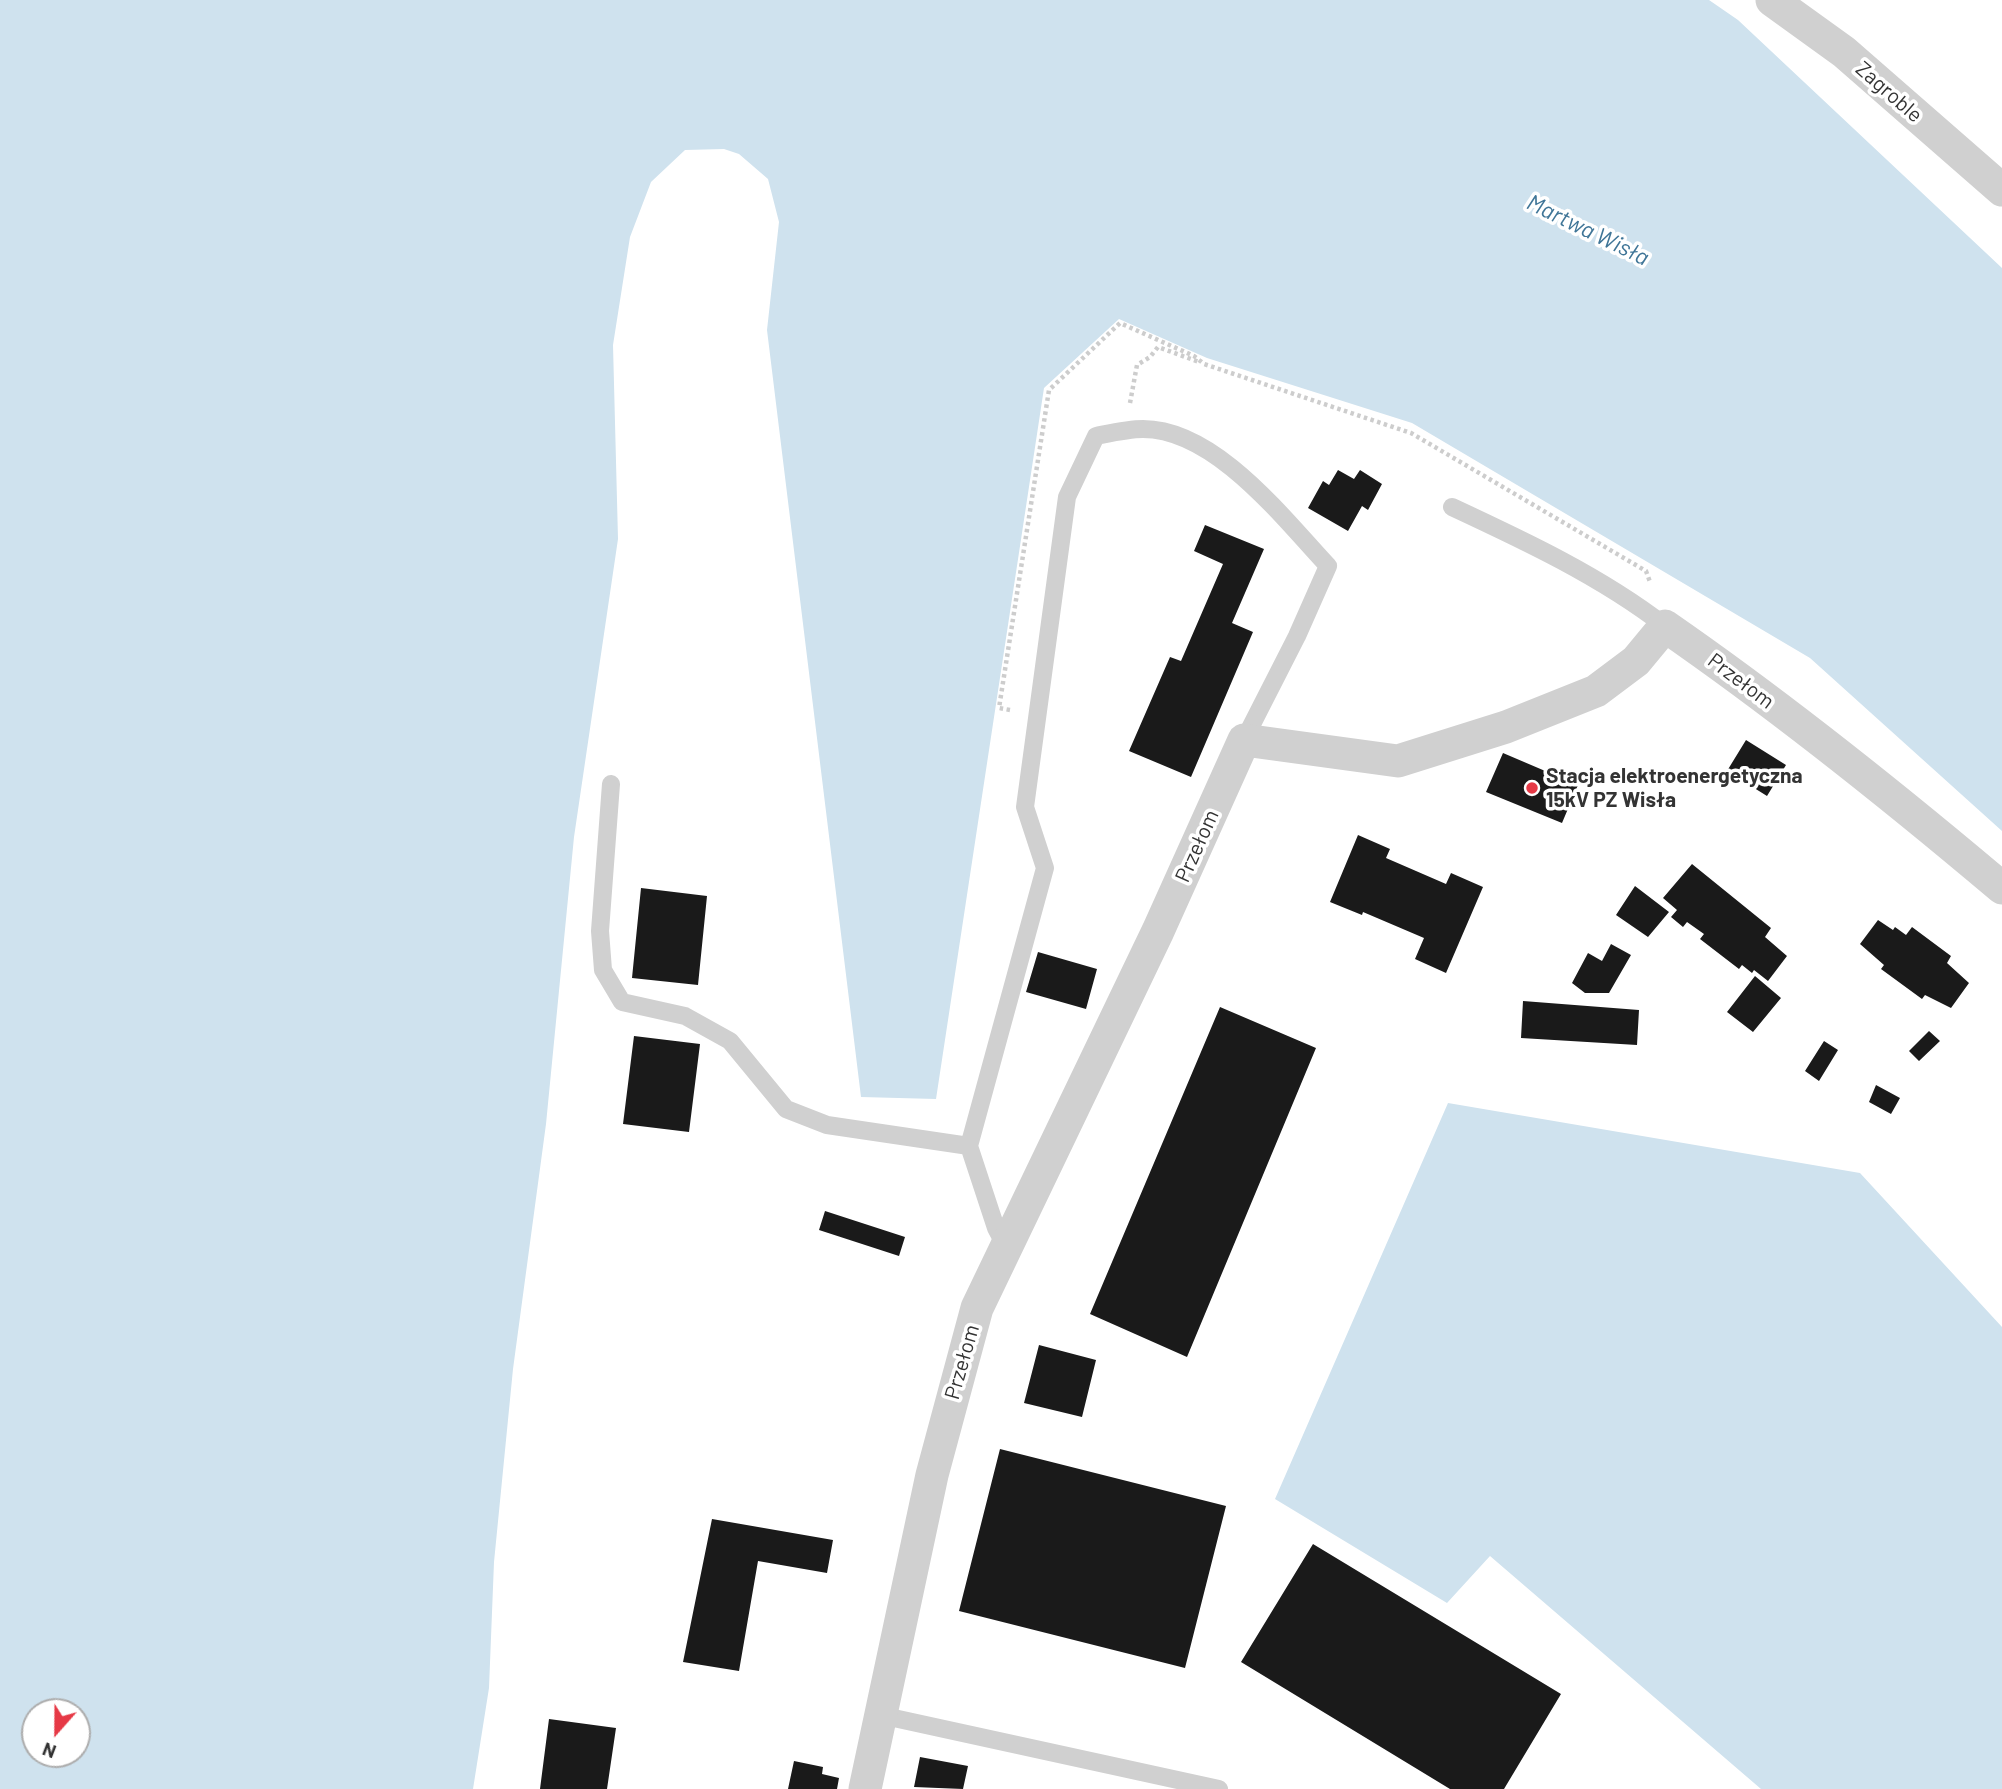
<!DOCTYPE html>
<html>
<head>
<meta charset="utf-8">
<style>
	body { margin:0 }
	#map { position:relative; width:2002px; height:1789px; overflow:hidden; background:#fff; font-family:Barlow,sans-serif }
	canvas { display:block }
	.north { position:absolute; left:21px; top:1698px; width:70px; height:70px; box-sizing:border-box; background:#fff; border:2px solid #adadad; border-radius:50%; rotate:201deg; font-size:19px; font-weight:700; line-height:28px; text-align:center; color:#333 }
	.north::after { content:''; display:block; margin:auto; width:24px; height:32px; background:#e63946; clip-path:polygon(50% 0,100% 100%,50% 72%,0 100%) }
</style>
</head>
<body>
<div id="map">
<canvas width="2002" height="1789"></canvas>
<div class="north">N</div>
</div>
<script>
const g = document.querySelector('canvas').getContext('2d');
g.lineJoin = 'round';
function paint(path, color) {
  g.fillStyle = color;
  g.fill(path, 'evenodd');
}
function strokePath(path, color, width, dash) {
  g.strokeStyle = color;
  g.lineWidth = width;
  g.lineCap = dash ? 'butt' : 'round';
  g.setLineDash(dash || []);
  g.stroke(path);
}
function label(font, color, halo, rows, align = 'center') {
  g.font = font + ' Barlow,sans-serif';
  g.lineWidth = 7;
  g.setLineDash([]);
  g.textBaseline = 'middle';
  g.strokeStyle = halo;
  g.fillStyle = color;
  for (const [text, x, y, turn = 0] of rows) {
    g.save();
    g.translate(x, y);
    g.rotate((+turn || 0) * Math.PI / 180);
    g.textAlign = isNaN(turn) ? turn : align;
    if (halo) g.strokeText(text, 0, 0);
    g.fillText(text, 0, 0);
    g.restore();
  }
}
paint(new Path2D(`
	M0 0H1709L1738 20 2002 268V831L1810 658 1412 423 1207 358 1119 319 1044 388 936 1099 861 1097 767 330 779 222 768 179 739 154 724 149 685 150 651 182 630 237 613 345 618 539 574 837 546 1124 513 1369 494 1562 489 1688 473 1789H0ZM35 1712H77V1754H35Z
	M1448 1103 1860 1173 2002 1327V1789H1761L1490 1556 1447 1603 1275 1499Z`), '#cfe2ee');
paint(new Path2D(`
	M1338 470 1354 479 1360 470 1382 484 1368 510 1362 506 1348 531 1308 508 1323 481 1329 485Z
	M1205 525 1264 549 1232 623 1253 632 1191 777 1129 751 1170 657 1181 661 1223 564 1194 551Z
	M1746 740 1786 765 1767 796 1727 771Z
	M1503 753 1578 785 1562 823 1486 792Z
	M1358 835 1390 849 1386 858 1446 884 1451 873 1483 887 1446 973 1415 959 1424 938 1363 912 1362 915 1330 902Z
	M1692 864 1771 928 1765 937 1787 956 1768 981 1754 970 1752 973 1742 965 1739 969 1700 939 1704 934 1687 922 1683 927 1671 917 1677 910 1663 898Z
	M1635 886 1669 912 1648 937 1616 915Z
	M641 888 707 896 698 985 632 978Z
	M1878 920 1893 930 1895 927 1906 935 1912 927 1951 956 1947 963 1969 983 1951 1008 1925 995 1922 999 1881 969 1884 965 1860 944Z
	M1611 944 1631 955 1609 993H1585L1572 983 1588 953 1602 961Z
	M1038 952 1097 969 1086 1009 1026 992Z
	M1755 976 1781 998 1753 1032 1727 1012Z
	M1523 1001 1639 1010 1637 1045 1521 1038Z
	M1220 1007 1316 1048 1187 1357 1090 1314Z
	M1929 1031 1940 1041 1919 1061 1909 1051Z
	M634 1036 700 1044 689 1132 623 1124Z
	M1824 1041 1838 1050 1819 1081 1805 1071Z
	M1876 1085 1900 1098 1891 1114 1869 1102Z
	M825 1211 905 1237 899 1256 819 1230Z
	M1039 1345 1096 1360 1082 1417 1024 1403Z
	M1000 1449 1226 1506 1185 1668 959 1611Z
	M712 1519 833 1540 827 1573 758 1561 739 1671 683 1662Z
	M1313 1544 1561 1694 1504 1789H1450L1241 1662Z
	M549 1719 616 1728 607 1789H540Z
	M920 1757 968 1766 963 1789 914 1787Z
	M794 1761 823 1767 822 1774 839 1778 837 1789H788Z`), '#1a1a1a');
strokePath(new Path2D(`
	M1130 403 1137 365 1150 357 1158 347 1199 362
	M1010 710 999 708 1049 390 1120 323 1194 356 1204 364 1411 433 1646 571 1650 582`), '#cdcdcd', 4.5, [3.5, 3.5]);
strokePath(new Path2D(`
	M1452 507C1525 541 1600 576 1665 626
	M611 784 600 931 603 970 622 1002 685 1016 730 1041 786 1109 827 1125 969 1146
	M1006 1247 996 1228 969 1146 1045 868 1025 807 1067 497 1096 436C1111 433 1128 429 1143 429 1215 429 1283 518 1328 566L1297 636 1244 740
	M880 1715 1219 1789`), '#d0d0d0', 18);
strokePath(new Path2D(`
	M1772 0 1844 52 2002 190
	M865 1789 932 1475 977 1308 1158 931 1244 740 1398 761 1506 727 1596 691 1636 661 1665 626C1782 707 1893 796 2002 888`), '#d0d0d0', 33);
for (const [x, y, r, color] of [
	[1532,788,7,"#e63946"]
]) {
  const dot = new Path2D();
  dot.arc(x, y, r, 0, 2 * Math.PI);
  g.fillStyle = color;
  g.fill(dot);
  strokePath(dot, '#fff', 2.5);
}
label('21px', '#333', '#fff', [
	["Zagroble",1889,92,41],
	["Przełom",1741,681,37],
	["Przełom",1197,846,-66],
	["Przełom",962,1362,-74]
]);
label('bold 21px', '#333', '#fff', [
	["Stacja elektroenergetyczna",1546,776],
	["15kV PZ Wisła",1546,800]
], 'left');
label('italic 23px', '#3f7597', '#fff', [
	["Martwa Wisła",1588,230,26]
]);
</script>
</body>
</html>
